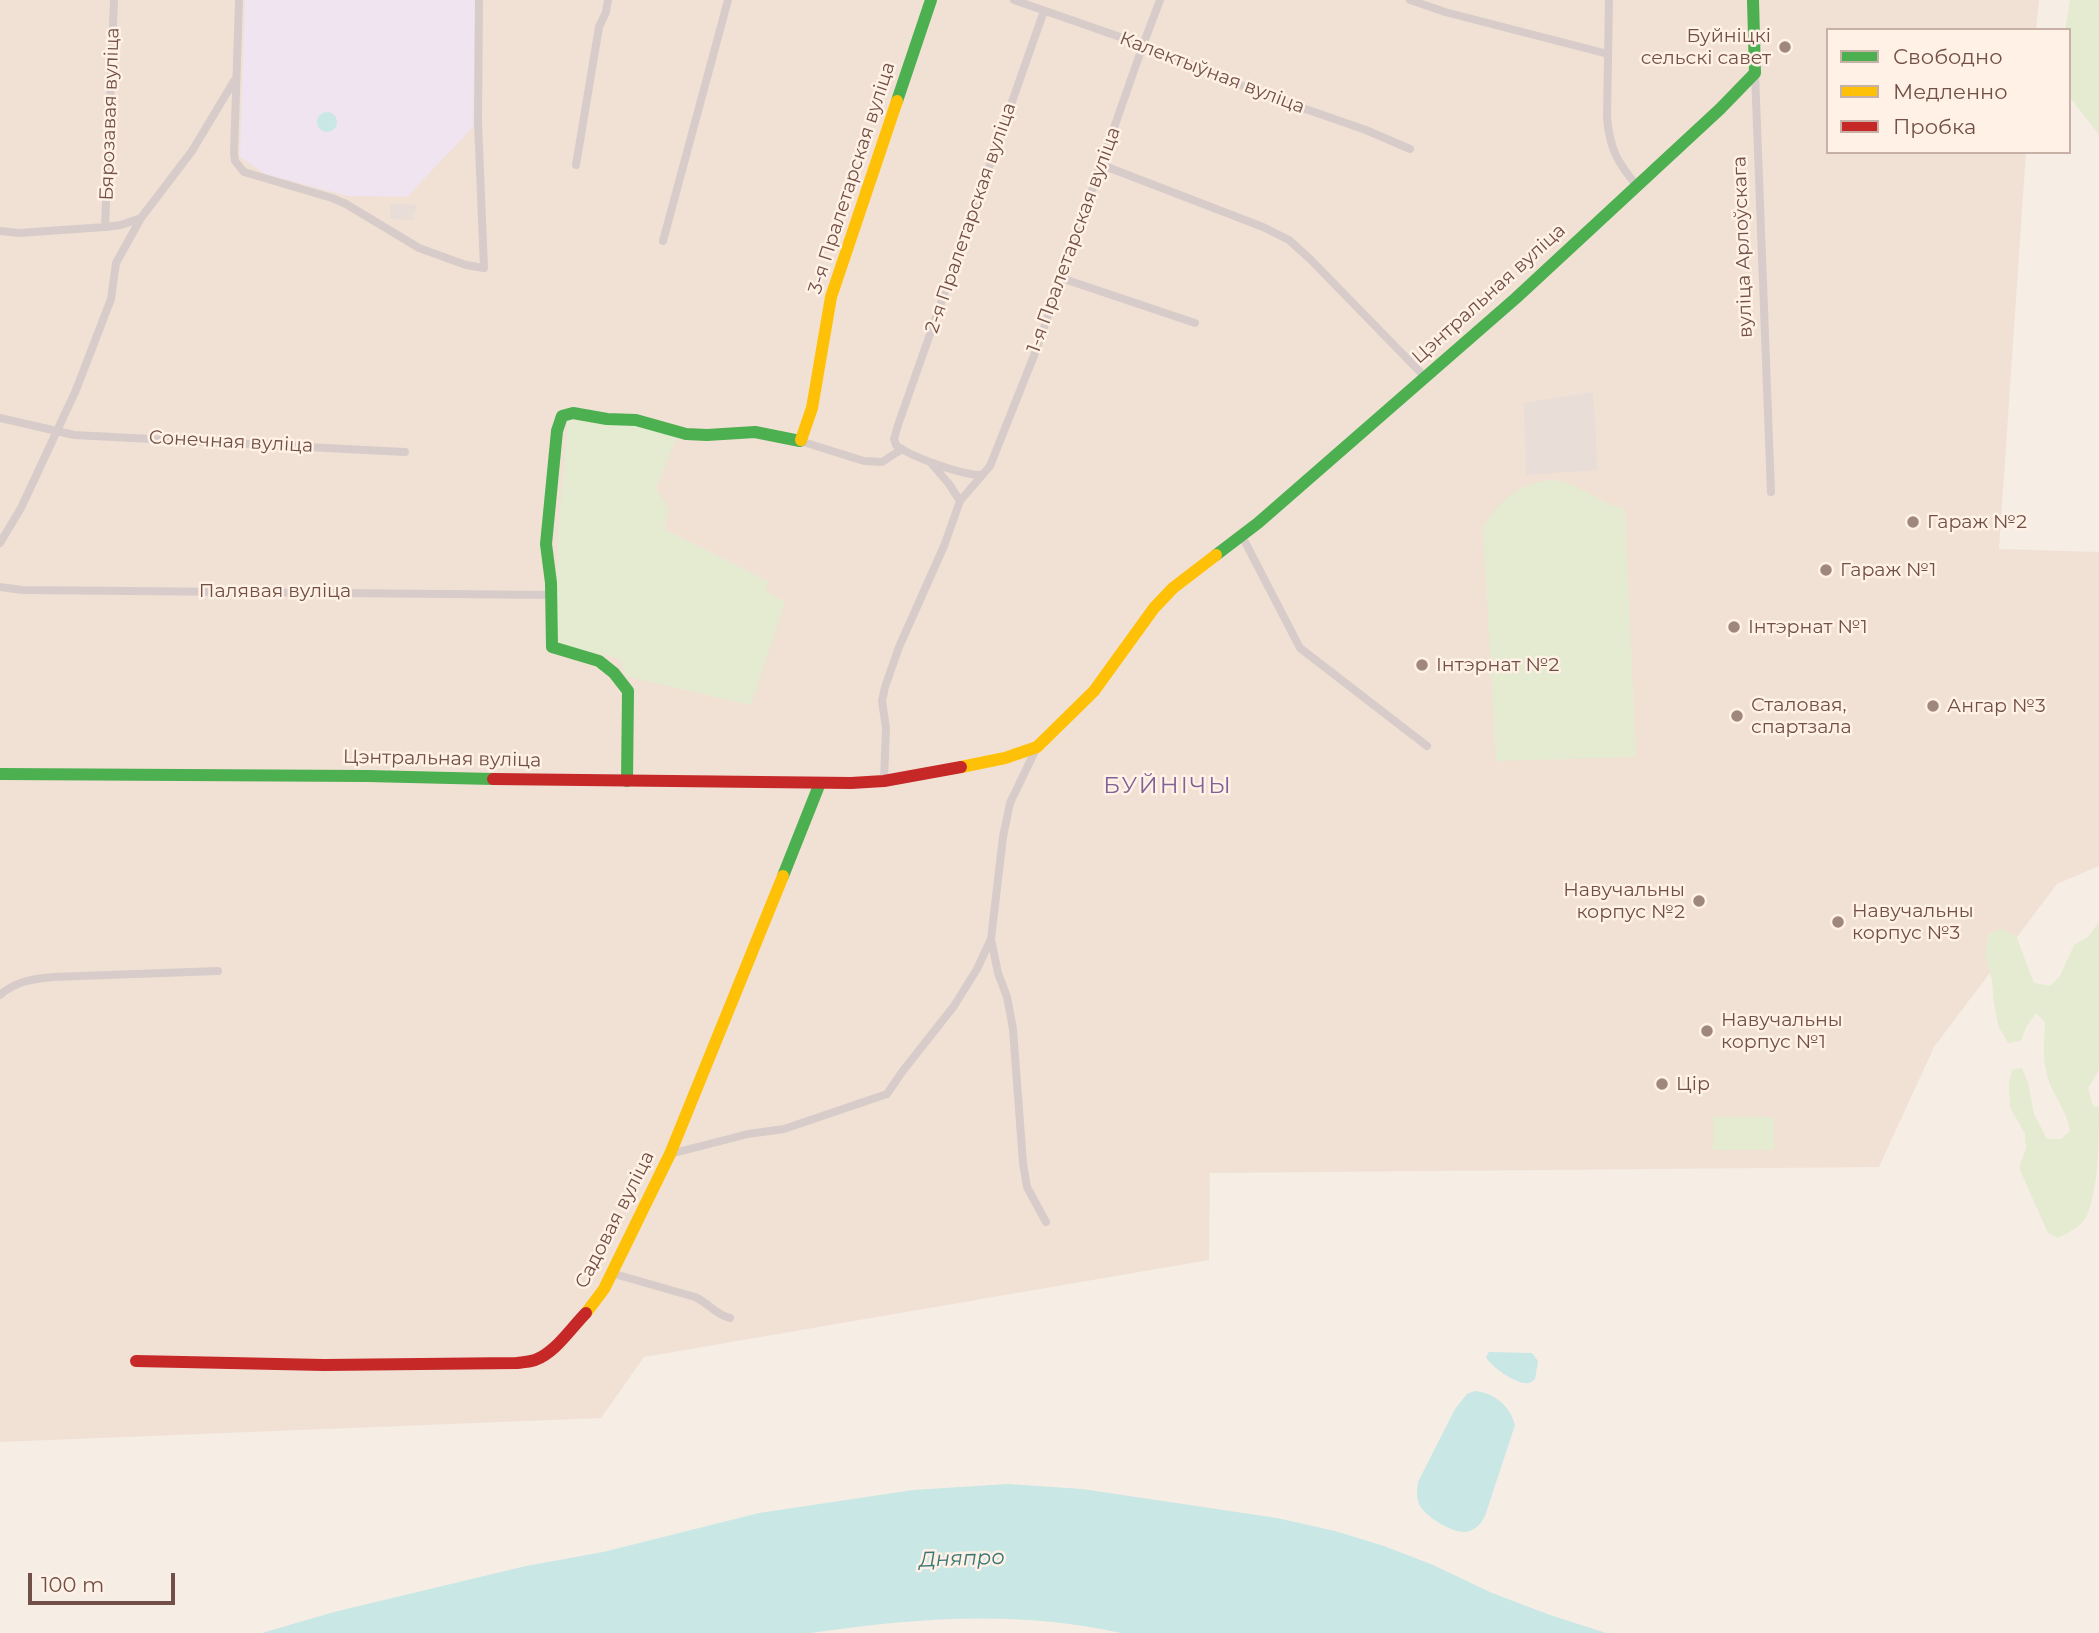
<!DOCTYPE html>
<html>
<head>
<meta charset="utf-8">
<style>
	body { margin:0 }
	#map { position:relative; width:2099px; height:1633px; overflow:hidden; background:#f6ede5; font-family:Montserrat,sans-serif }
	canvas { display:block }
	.legend { position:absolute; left:1826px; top:28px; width:245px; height:126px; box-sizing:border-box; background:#fff1e5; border:2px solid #c7b1a6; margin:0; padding:9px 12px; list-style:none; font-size:21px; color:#725047 }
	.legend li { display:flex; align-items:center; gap:14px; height:35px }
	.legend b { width:35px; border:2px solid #c7b1a6 }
	.scale { position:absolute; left:28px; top:1573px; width:147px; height:32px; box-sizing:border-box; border:4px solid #725047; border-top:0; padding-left:9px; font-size:21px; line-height:24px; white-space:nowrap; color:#725047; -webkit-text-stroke:5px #fff1e5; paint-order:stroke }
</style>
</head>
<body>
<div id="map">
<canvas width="2099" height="1633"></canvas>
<ul class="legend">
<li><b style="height:9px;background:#4caf50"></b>Свободно</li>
<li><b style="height:9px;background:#ffc107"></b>Медленно</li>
<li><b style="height:9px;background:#c62828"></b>Пробка</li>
</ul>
<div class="scale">100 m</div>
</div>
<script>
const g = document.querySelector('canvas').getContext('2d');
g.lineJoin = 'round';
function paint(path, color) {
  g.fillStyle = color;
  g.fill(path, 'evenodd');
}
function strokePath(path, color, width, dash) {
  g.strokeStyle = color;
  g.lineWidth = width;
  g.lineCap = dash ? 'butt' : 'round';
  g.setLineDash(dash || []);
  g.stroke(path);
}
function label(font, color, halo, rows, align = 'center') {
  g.font = font + ' Montserrat,sans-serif';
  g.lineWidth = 5;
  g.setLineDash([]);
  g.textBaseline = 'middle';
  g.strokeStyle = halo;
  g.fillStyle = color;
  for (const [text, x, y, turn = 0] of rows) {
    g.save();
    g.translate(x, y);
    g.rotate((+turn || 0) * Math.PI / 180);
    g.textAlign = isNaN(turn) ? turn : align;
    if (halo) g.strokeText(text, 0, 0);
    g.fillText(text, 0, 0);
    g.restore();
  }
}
paint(new Path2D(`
	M0 0H2039L2036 30H1828V152H2026L1999 549 2099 552V866L2057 884 1934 1047 1879 1167 1210 1173 1209 1260 644 1357 601 1418 0 1442Z`), '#f1e1d5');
paint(new Path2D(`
	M390 204 417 205 416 212H413V220L390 219Z
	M1593 392 1598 470 1526 475 1524 403Z`), '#e8ddd7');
paint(new Path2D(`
	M245 0H475L473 127 407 197 348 196 265 174 240 157Z`), '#efe4ef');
paint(new Path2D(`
	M2070 0H2099V135L2069 96V30H2065Z
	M568 420 643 425 678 435 656 488 669 509 664 529 769 582 766 591 785 602 751 705 625 676 621 661 617 658 556 644 558 533Z
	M1551 480C1579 482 1598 504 1625 509L1636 757 1496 761 1483 528C1499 501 1519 483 1551 480Z
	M2099 922V1070L2088 1088 2093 1106 2099 1107C2099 1139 2099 1194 2085 1219 2078 1228 2068 1233 2058 1238L2048 1233 2019 1168 2026 1148 2025 1134 2010 1107 2009 1081 2012 1070 2022 1068 2028 1082 2034 1114 2047 1139H2061L2070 1131C2066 1110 2058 1103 2050 1084 2042 1065 2044 1042 2045 1022L2036 1013 2026 1027 2021 1041 2008 1043 1998 1025 1994 1003 1992 981 1985 956 1988 934 2001 929 2016 936 2034 983 2050 986 2060 976 2074 945 2088 937Z
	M1713 1117H1774V1150H1713Z`), '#e4ebd0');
paint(new Path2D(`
	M317 122a10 10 0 1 1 20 0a10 10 0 1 1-20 0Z
	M1489 1352 1532 1353 1538 1361 1535 1379C1531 1382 1530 1384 1525 1383 1515 1383 1490 1366 1486 1357Z
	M1475 1391C1495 1393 1510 1406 1515 1425L1485 1516C1480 1525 1475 1531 1464 1532 1451 1532 1424 1516 1419 1504 1416 1497 1417 1490 1418 1482L1455 1409 1467 1394Z
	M1008 1484 1082 1489 1277 1518 1335 1531 1384 1546 1433 1565 1492 1593 1550 1615 1606 1633H1121C1013 1610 918 1618 810 1633H262L334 1612 526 1566 603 1552 759 1513 913 1490Z`), '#c8e7e5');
strokePath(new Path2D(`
	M239 0 234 154 235 161 244 172 332 198 346 204 419 248 466 265 484 268 478 122 479 0
	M1014 0 1143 45 1262 94 1366 130 1410 149
	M1410 0 1445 12 1608 54
	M1609 0 1607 118C1610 149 1617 162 1637 186
	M1755 73 1771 492
	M576 165 599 27 606 12 608 0
	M1102 165 1263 227 1289 240 1310 259 1426 378
	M105 227 114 0
	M0 231 19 233 105 227 121 225 141 218
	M663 241 728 0
	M1061 278 1195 323
	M0 418 74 435 405 452
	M800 441 864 461 882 462 902 449
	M931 463 949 484 960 501
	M981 475C962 475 911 457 896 445L894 439 898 425 1044 11
	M1242 536 1300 648 1427 746
	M0 543 21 508 76 390 111 299 116 263 141 218 192 151 234 81
	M0 587 22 590 551 595
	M1037 747 1010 803 1003 837 991 939 998 973 1007 997 1013 1029 1023 1163 1027 1187 1046 1222
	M884 781 886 728 882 701 885 687 899 647 944 546 960 501 990 466 1035 353 1143 45 1160 0
	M0 995C16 981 33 979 53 977L218 971
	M670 1154 748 1134 784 1129 887 1094 902 1072 954 1006 977 969 991 939
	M611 1273 695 1297C707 1302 716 1315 730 1318`), '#d7ccc9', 8);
strokePath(new Path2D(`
	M897 101 931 0
	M1216 555 1258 523 1516 298 1720 109 1755 73 1753 0
	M0 774 367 776 493 779
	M627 781 628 691 614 673 599 661 552 647 551 583 546 544 557 431 562 416 573 413 607 419 636 420 686 434 707 435 755 432 800 441 801 440
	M783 876 820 783`), '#4caf50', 12);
strokePath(new Path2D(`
	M801 440 812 408 831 297 897 101
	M961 767 1005 758 1037 747 1094 691 1154 608 1173 588 1216 555
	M586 1313 604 1289 670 1154 783 876`), '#ffc107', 12);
strokePath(new Path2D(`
	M493 779 851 783 884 781 961 767
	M136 1361 324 1365 517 1363C523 1362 529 1362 535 1360 555 1353 571 1328 586 1313`), '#c62828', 12);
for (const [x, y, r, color] of [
	[1785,47,7,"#a0877e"],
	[1913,522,7,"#a0877e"],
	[1826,570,7,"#a0877e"],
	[1734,627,7,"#a0877e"],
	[1422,665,7,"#a0877e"],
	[1933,706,7,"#a0877e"],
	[1737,716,7,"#a0877e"],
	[1699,901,7,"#a0877e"],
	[1838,922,7,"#a0877e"],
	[1707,1031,7,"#a0877e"],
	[1662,1084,7,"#a0877e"]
]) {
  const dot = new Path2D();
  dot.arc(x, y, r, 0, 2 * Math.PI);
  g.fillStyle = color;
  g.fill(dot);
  strokePath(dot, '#fff1e5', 2.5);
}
label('19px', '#725047', '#fff1e5', [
	["Буйніцкі",1771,36,"right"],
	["сельскі савет",1771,58,"right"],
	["Гараж №2",1927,522],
	["Гараж №1",1840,570],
	["Інтэрнат №1",1748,627],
	["Інтэрнат №2",1436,665],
	["Сталовая,",1751,705],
	["спартзала",1751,727],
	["Ангар №3",1947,706],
	["Навучальны",1685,890,"right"],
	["корпус №2",1685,912,"right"],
	["Навучальны",1852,911],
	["корпус №3",1852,933],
	["Навучальны",1721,1020],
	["корпус №1",1721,1042],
	["Цір",1676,1084]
], 'left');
label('19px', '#725047', '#fff1e5', [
	["Калектыўная вуліца",1212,73,21],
	["Бярозавая вуліца",110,114,-88],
	["3-я Пралетарская вуліца",852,178,-72],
	["2-я Пралетарская вуліца",971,218,-71],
	["1-я Пралетарская вуліца",1074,240,-70],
	["вуліца Арлоўскага",1743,247,-92],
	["Цэнтральная вуліца",1489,294,-42],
	["Сонечная вуліца",231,442,3],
	["Палявая вуліца",275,591],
	["Цэнтральная вуліца",442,759,1],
	["Садовая вуліца",615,1220,-63]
]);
label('italic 21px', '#3c7778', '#fff1e5', [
	["Дняпро",962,1559,-2]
]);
g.letterSpacing = '2px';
label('23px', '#7d6396', '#fff1e5', [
	["БУЙНІЧЫ",1168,786]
]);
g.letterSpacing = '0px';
</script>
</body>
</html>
